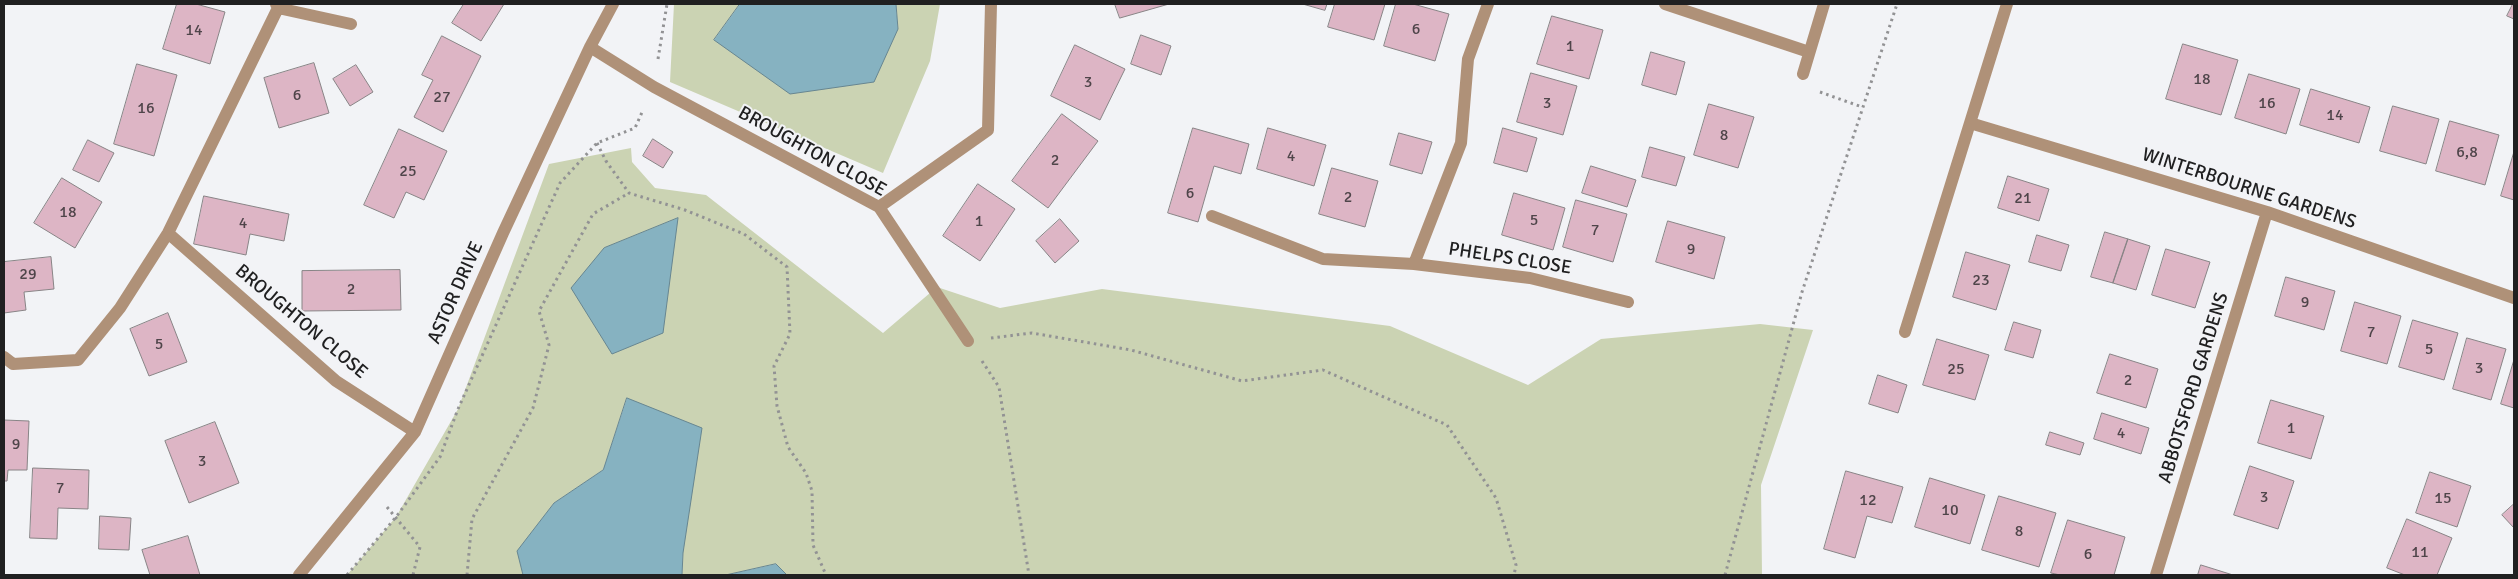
<!DOCTYPE html>
<html>
<head>
<meta charset="utf-8">
<style>
	body { margin:0 }
	#map { position:relative; width:2518px; height:579px; overflow:hidden; background:#f2f3f6; font-family:Signika,sans-serif }
	canvas { display:block }
	.frame { position:absolute; inset:0; border:5px solid #202021; pointer-events:none }
</style>
</head>
<body>
<div id="map">
<canvas width="2518" height="579"></canvas>
<div class="frame"></div>
</div>
<script>
const g = document.querySelector('canvas').getContext('2d');
g.lineJoin = 'round';
function paint(path, color) {
  g.fillStyle = color;
  g.fill(path, 'evenodd');
}
function strokePath(path, color, width, dash) {
  g.strokeStyle = color;
  g.lineWidth = width;
  g.lineCap = dash ? 'butt' : 'round';
  g.setLineDash(dash || []);
  g.stroke(path);
}
function label(font, color, halo, rows, align = 'center') {
  g.font = font + ' Signika,sans-serif';
  g.lineWidth = 4;
  g.setLineDash([]);
  g.textBaseline = 'middle';
  g.strokeStyle = halo;
  g.fillStyle = color;
  for (const [text, x, y, turn = 0] of rows) {
    g.save();
    g.translate(x, y);
    g.rotate((+turn || 0) * Math.PI / 180);
    g.textAlign = isNaN(turn) ? turn : align;
    if (halo) g.strokeText(text, 0, 0);
    g.fillText(text, 0, 0);
    g.restore();
  }
}
paint(new Path2D(`
	M674 4H740L714 40 898 29 896 4H940L930 61 883 173 670 82Z
	M631 148 632 162 655 188 706 195 883 333 937 287 1000 308 1102 289 1390 326 1528 385 1601 339 1760 324 1813 330 1761 485 1762 575H787L776 564 726 575H682L683 553 627 398 603 470 554 503 518 551 523 575H347L396 517 458 409 549 164Z`), '#cbd3b3');
const water = new Path2D(`
	M740 4H896L898 29 874 82 790 94 714 40Z
	M678 218 663 333 612 354 571 288 604 248Z
	M627 398 702 428 683 553 682 575H523L517 551 554 503 603 470Z
	M776 564 787 575H726Z`);
paint(water, '#86b2c1');
strokePath(water, '#678691', 1);
const building = new Path2D(`
	M177 4H196L225 12 210 64 163 49Z
	M464 4H504L481 41 452 23Z
	M1115 4H1169L1120 18Z
	M1303 4H1327L1325 10Z
	M1335 4H1385L1374 40 1328 27Z
	M1396 4H1413L1449 14 1435 61 1384 46Z
	M2513 4H2514V19L2507 16Z
	M1552 16 1603 30 1589 79 1537 64Z
	M1141 35 1171 46 1161 75 1131 64Z
	M442 36 481 56 443 132 414 117 433 80 422 75Z
	M2183 44 2238 60 2221 115 2166 99Z
	M1075 45 1125 69 1100 120 1051 96Z
	M1651 52 1685 62 1676 95 1642 85Z
	M314 63 329 113 279 128 264 78Z
	M137 64 177 75 154 156 114 144Z
	M356 65 373 92 350 106 333 79Z
	M1531 73 1577 86 1563 135 1517 122Z
	M2249 74 2300 89 2286 134 2235 118Z
	M2311 89 2370 107 2359 143 2300 125Z
	M1709 104 1754 117 1738 168 1694 155Z
	M2393 106 2439 119 2426 164 2380 151Z
	M1062 114 1098 141 1048 208 1012 181Z
	M2450 121 2499 135 2485 185 2436 171Z
	M1193 128 1249 144 1241 174 1214 166 1198 222 1168 213Z
	M1268 128 1326 145 1314 186 1257 169Z
	M1503 128 1537 138 1527 172 1494 163Z
	M399 129 447 151 424 200 406 192 394 218 364 205Z
	M1399 133 1432 142 1422 174 1390 165Z
	M653 139 673 152 663 168 643 156Z
	M88 140 114 153 99 182 73 170Z
	M1650 147 1685 157 1676 186 1642 177Z
	M2514 152V200L2501 196Z
	M1591 166 1636 180 1627 207 1582 193Z
	M1332 168 1378 181 1365 227 1319 214Z
	M2008 176 2049 189 2039 221 1998 208Z
	M62 178 102 202 75 248 34 223Z
	M978 184 1015 209 980 261 943 236Z
	M1514 193 1565 208 1553 250 1502 235Z
	M204 196 289 214 284 241 250 234 246 255 194 244Z
	M1576 200 1627 214 1613 262 1563 247Z
	M1060 219 1079 241 1055 263 1036 241Z
	M1668 221 1725 237 1714 279 1656 262Z
	M2105 232 2128 239 2113 283 2091 277Z
	M2037 235 2069 245 2061 271 2029 262Z
	M2128 239 2150 246 2136 290 2113 283Z
	M2166 249 2210 262 2195 308 2152 295Z
	M1966 252 2010 265 1996 310 1953 297Z
	M51 257 54 289 24 292 26 310 4 313V262Z
	M400 270 401 310 302 311V271Z
	M2286 277 2335 291 2324 330 2275 316Z
	M2355 302 2401 316 2387 364 2341 351Z
	M168 313 187 362 149 376 130 329Z
	M2413 320 2458 333 2444 380 2399 367Z
	M2014 322 2041 330 2033 358 2005 350Z
	M2467 338 2506 349 2491 400 2453 389Z
	M1937 339 1989 355 1975 400 1923 385Z
	M2110 354 2158 369 2146 408 2097 393Z
	M2514 360V408L2501 404Z
	M1878 375 1907 385 1898 413 1869 404Z
	M2271 400 2324 416 2311 459 2258 443Z
	M2102 413 2149 428 2141 454 2094 439Z
	M4 420 29 421 27 470H8L7 481H4Z
	M215 422 239 483 189 503 165 441Z
	M2050 432 2084 443 2080 455 2046 445Z
	M2250 466 2294 481 2278 529 2234 515Z
	M33 468 89 470 88 509 58 508 57 539 30 538Z
	M1846 471 1903 487 1892 523 1867 516 1855 558 1824 549Z
	M2430 472 2471 486 2457 527 2416 513Z
	M1930 478 1985 495 1970 544 1915 527Z
	M1999 496 2056 513 2039 567 1982 550Z
	M2514 504V528L2502 515Z
	M100 516 131 518 129 550 99 549Z
	M2407 519 2452 538 2437 575H2405L2387 568Z
	M2068 520 2125 537 2114 575H2060L2051 573Z
	M188 536 200 575H150L142 550Z
	M2201 565 2233 575H2198Z`);
paint(building, '#ddb5c5');
strokePath(building, '#888486', 1);
strokePath(new Path2D(`
	M658 59 667 4
	M1820 92 1862 107
	M597 143 606 161 629 193 685 210 744 234 787 267 790 334 774 366 777 406 788 447 806 473 812 491 813 545 826 575
	M991 338 1032 333 1131 350 1242 381 1323 370 1447 425 1496 498 1516 565 1514 575
	M982 361 999 387 1029 575
	M387 507 420 547 413 575
	M347 575 396 517 440 457 458 409 560 183 597 143 635 128 643 110
	M467 575 472 519 533 408 549 345 539 311 593 214 629 193
	M1725 575 1802 292 1897 4`), '#929294', 3, [2.5, 4]);
strokePath(new Path2D(`
	M1665 4 1809 52
	M278 8 351 24
	M590 47 654 87 879 207 968 341
	M1803 74 1824 4
	M1970 123 2267 212 2514 298
	M879 207 988 130 991 4
	M1212 216 1323 259 1414 264 1530 278 1628 302
	M168 233 336 381 415 432
	M1414 264 1461 143 1468 59 1488 4
	M1905 332 2007 4
	M4 357 13 364 78 360 120 308 168 233 278 8 276 4
	M299 575 415 432 503 233 590 47 613 4
	M2156 575 2267 212`), '#af9178', 12);
label('16px', '#4f454a', null, [
	["6",1416,30],
	["14",194,31],
	["1",1570,47],
	["18",2202,80],
	["3",1088,83],
	["6",297,96],
	["27",442,98],
	["3",1547,104],
	["16",2267,104],
	["16",146,109],
	["14",2335,116],
	["8",1724,136],
	["6,8",2467,153],
	["4",1291,157],
	["2",1055,161],
	["25",408,172],
	["6",1190,194],
	["2",1348,198],
	["21",2023,199],
	["18",68,213],
	["5",1534,221],
	["1",979,222],
	["4",243,224],
	["7",1595,231],
	["9",1691,250],
	["29",28,275],
	["23",1981,281],
	["2",351,290],
	["9",2305,303],
	["7",2371,333],
	["5",159,345],
	["5",2429,350],
	["3",2479,369],
	["25",1956,370],
	["2",2128,381],
	["1",2291,429],
	["4",2121,434],
	["9",16,445],
	["3",202,462],
	["7",60,489],
	["3",2264,498],
	["15",2443,499],
	["12",1868,501],
	["10",1950,511],
	["8",2019,532],
	["11",2420,553],
	["6",2088,555]
]);
label('19px', '#202021', '#f2f3f6', [
	["BROUGHTON CLOSE",812,152,29],
	["WINTERBOURNE GARDENS",2249,189,18],
	["PHELPS CLOSE",1510,259,9],
	["ASTOR DRIVE",456,293,-66],
	["BROUGHTON CLOSE",301,322,40],
	["ABBOTSFORD GARDENS",2194,388,-73]
]);
</script>
</body>
</html>
